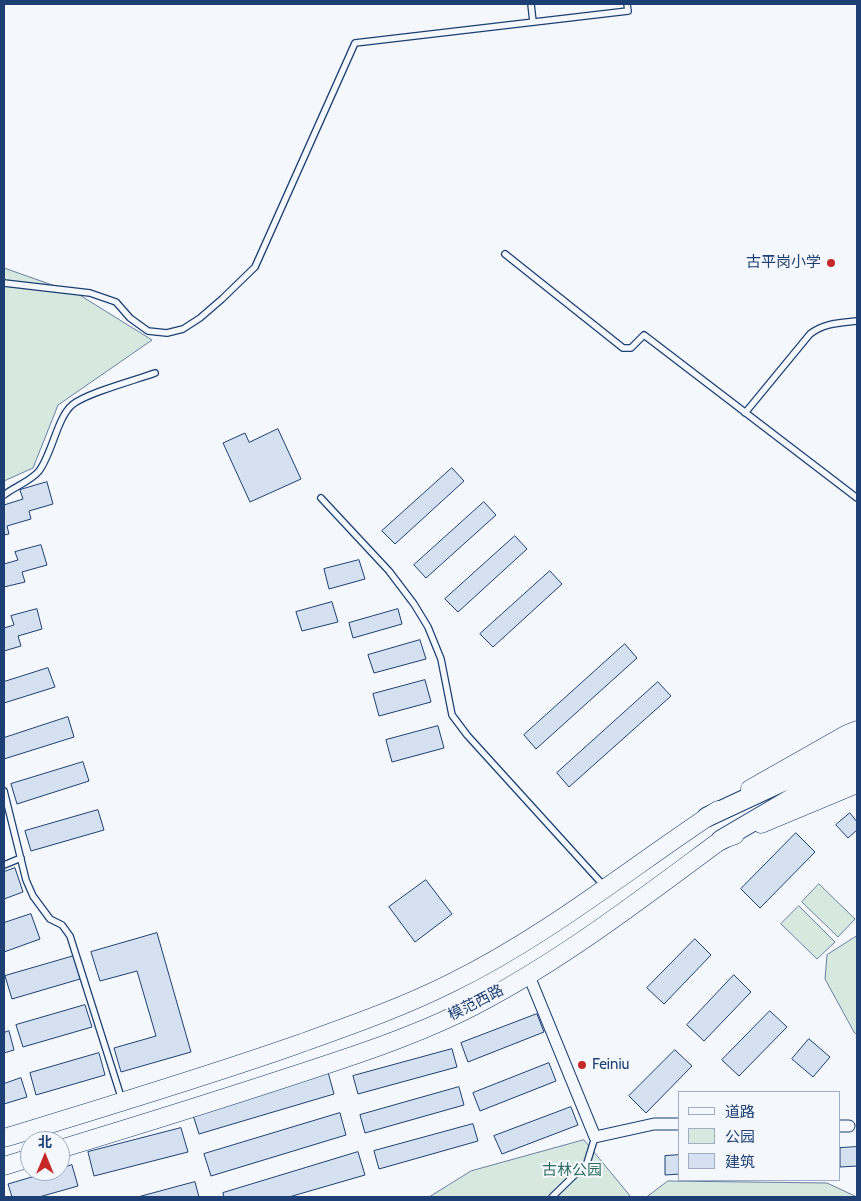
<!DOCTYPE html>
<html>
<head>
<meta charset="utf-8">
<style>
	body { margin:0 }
	#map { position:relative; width:861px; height:1201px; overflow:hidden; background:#f4f7fb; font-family:Cabin,"Noto Sans SC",sans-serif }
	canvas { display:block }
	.frame { position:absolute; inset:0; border:5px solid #1d3f73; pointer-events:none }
	.legend { position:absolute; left:678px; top:1091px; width:162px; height:90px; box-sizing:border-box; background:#f4f7fb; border:1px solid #9eadc5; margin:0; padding:6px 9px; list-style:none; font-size:15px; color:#1d3f73 }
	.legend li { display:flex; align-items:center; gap:10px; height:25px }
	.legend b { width:25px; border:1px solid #9eadc5 }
	.north { position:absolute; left:20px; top:1131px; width:50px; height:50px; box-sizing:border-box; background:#f4f7fb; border:1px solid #9eadc5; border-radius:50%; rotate:0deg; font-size:14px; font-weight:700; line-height:20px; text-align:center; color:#1d3f73 }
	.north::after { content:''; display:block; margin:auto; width:18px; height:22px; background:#c62828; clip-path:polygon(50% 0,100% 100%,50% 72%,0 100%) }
</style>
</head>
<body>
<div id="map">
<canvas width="861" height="1201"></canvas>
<div class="frame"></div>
<ul class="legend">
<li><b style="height:6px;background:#f4f7fb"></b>道路</li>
<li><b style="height:14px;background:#d7e8df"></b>公园</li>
<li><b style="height:14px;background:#d5e0f0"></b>建筑</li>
</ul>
<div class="north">北</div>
</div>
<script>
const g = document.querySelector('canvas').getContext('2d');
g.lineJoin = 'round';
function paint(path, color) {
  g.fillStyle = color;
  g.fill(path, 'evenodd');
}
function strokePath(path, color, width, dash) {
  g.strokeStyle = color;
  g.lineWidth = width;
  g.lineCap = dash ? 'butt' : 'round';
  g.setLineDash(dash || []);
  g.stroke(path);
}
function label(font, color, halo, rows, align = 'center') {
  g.font = font + ' Cabin,"Noto Sans SC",sans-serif';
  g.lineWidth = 4;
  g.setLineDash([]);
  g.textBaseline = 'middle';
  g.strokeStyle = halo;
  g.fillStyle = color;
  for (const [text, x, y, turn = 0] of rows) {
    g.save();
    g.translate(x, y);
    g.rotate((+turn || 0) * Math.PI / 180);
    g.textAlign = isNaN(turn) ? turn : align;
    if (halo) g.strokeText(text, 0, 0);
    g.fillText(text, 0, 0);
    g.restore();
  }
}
const green = new Path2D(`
	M4 268 78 294 152 340 58 405 33 468 4 481Z
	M819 884 855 919 838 937 802 902Z
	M799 906 835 942 817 959 781 924Z
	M857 936V1035L854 1032 825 979 827 955Z
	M584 1140 631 1197H429L471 1171Z
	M668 1181 827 1183 857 1197H647Z`);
paint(green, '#d7e8df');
strokePath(green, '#687fa3', 1);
const building = new Path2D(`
	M278 429 301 479 250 502 223 443 245 433 249 442Z
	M452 468 464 481 395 544 382 531Z
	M47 482 53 504 29 511 31 519 7 526 9 534 4 535V505L23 499 20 490Z
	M484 502 496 515 426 578 414 565Z
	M515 536 527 549 458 612 445 599Z
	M41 545 47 565 22 572 25 582 4 587V564L18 560 15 552Z
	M359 560 365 579 329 589 324 569Z
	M550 571 562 584 493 647 480 634Z
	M332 602 338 622 302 631 296 612Z
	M37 609 42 629 18 636 21 646 4 651V628L14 625 11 616Z
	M398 609 402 624 353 638 349 623Z
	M420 640 426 659 374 673 368 655Z
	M625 644 637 658 536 749 524 735Z
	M48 668 55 687 4 703V682Z
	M425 680 431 702 379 716 373 694Z
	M658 682 671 696 569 787 557 773Z
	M68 717 74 737 4 759V738Z
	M438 726 444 748 392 762 386 740Z
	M83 762 89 781 17 804 11 784Z
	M98 810 104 830 31 851 25 831Z
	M850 813 857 822V830L848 838 836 825Z
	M796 833 815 852 760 908 741 889Z
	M15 868 23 892 4 899V872Z
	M426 880 452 914 415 942 389 907Z
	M31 914 40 939 4 952V923Z
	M157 933 191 1052 121 1072 114 1048 156 1036 137 971 100 981 91 952Z
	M695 939 711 955 664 1004 647 988Z
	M74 956 80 979 12 999 5 976Z
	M734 975 751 992 704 1041 687 1025Z
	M85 1005 92 1027 23 1047 16 1025Z
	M770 1011 787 1027 739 1076 722 1060Z
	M537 1014 544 1032 468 1062 461 1043Z
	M9 1031 14 1050 4 1053V1033Z
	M809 1039 830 1057 813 1077 792 1059Z
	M452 1049 457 1067 358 1094 353 1076Z
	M675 1050 692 1066 646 1113 629 1096Z
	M99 1053 105 1075 36 1095 30 1073Z
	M549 1063 556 1081 480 1111 473 1093Z
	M328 1072 334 1094 199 1134 192 1112Z
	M21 1078 27 1097 4 1104V1084Z
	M459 1087 464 1105 365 1133 360 1115Z
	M571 1107 578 1125 502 1154 494 1136Z
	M340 1113 346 1135 211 1176 204 1154Z
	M473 1124 478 1141 379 1169 374 1151Z
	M181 1128 188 1152 94 1176 88 1152Z
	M857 1147V1166L840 1167V1148Z
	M358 1152 365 1175 289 1197H224L223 1193Z
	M680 1155V1174L665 1175V1156Z
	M72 1165 78 1186 39 1197H12L8 1184 52 1171H60V1169Z
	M195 1182 199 1197H138Z`);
paint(building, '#d5e0f0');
strokePath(building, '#1d3f73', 1);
const service = new Path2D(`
	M531 4 533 22
	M505 254 623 348H631L644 335 857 498
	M4 283 90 293 116 302 130 318 148 331 167 333 183 329 200 318 222 299 255 267 355 43 628 11 627 4
	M745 413 810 334C824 323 840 323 857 321
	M4 495C14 487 31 481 39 471 52 454 57 418 72 405 86 393 136 380 155 373
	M321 498 389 571 414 604 428 627 441 659 452 715 467 735 605 887
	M4 791 26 880 33 896 50 919 62 925 70 936 122 1100
	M4 865 21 858
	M552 1197 587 1163 595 1137`);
const minor = new Path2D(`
	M529 976 595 1137 654 1124H680
	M840 1126H849`);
const primary = new Path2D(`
	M750 789 847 734 857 730
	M761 824 857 784
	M4 1138C102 1108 199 1079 296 1045 349 1026 401 1008 451 983 547 936 630 868 718 810
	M60 1149C139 1125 219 1100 298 1074 353 1056 408 1038 460 1013 555 966 637 902 721 840L735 835
	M4 1166 30 1158`);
const trunk = new Path2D(`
	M707 817 857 747
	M721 840 801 793 857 767`);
strokePath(service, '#1d3f73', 8);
strokePath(minor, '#1d3f73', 13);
strokePath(primary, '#1d3f73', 19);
strokePath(trunk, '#1d3f73', 21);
strokePath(service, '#f4f7fb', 5.5);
strokePath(minor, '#f4f7fb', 11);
strokePath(primary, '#f4f7fb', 18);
strokePath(trunk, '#f4f7fb', 19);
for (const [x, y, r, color] of [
	[831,263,5,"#c62828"],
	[582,1065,5,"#c62828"]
]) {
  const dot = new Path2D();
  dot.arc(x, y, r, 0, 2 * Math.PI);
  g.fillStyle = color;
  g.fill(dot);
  strokePath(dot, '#f4f7fb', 2);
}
label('15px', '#1d3f73', '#f4f7fb', [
	["古平岗小学",821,263],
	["Feiniu",592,1065,"left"]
], 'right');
label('15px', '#1d3f73', '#f4f7fb', [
	["模范西路",476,1003,-27]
]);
label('15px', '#2c6c60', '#f4f7fb', [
	["古林公园",572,1171]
]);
</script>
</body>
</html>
